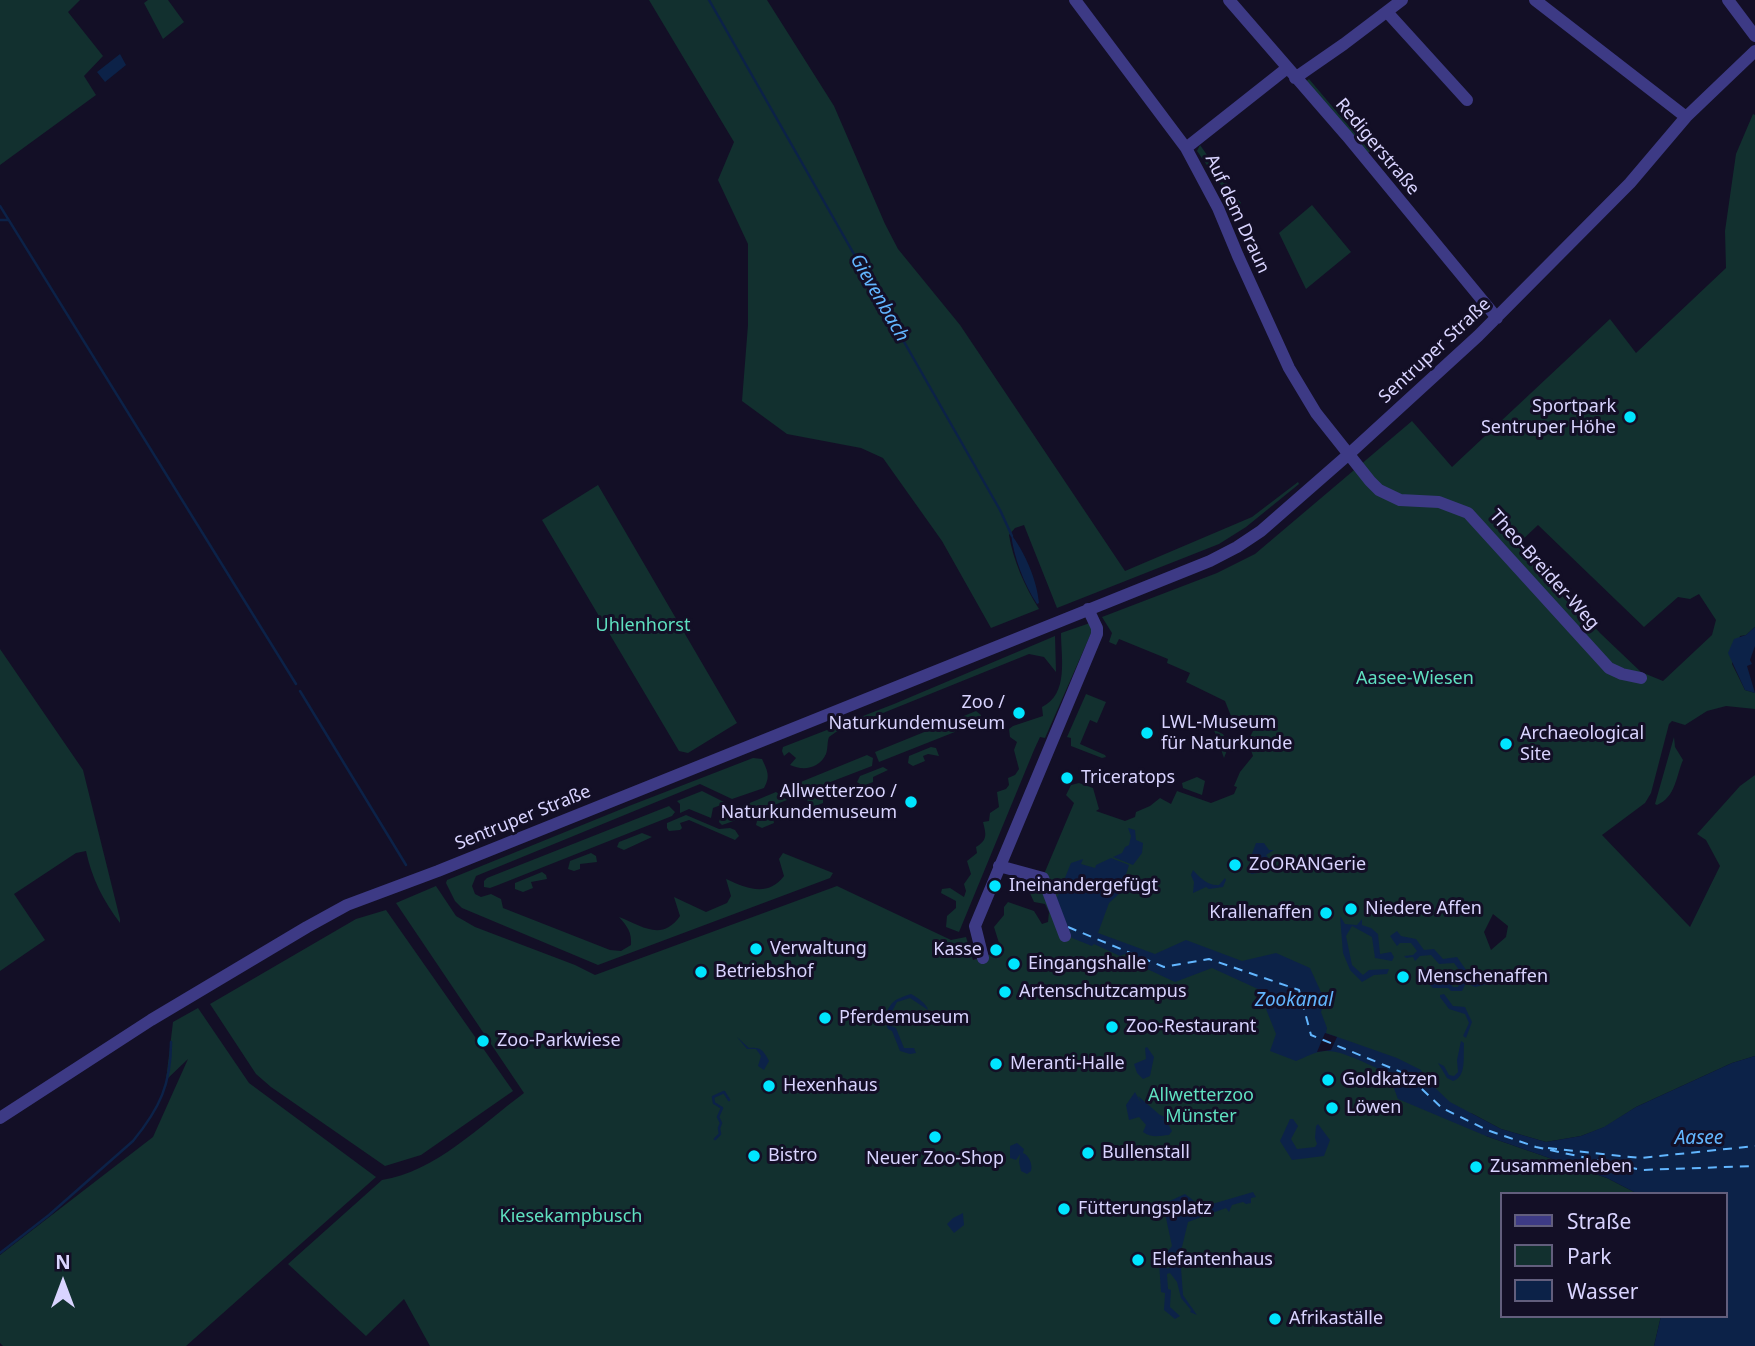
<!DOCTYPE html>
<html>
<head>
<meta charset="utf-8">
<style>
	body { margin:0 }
	#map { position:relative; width:1755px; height:1346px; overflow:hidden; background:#130f26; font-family:"Noto Sans",sans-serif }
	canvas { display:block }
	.legend { position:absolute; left:1500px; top:1192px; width:228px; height:126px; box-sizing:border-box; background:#130f26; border:2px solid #625e7d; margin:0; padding:9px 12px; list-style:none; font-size:21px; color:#d9d4ff }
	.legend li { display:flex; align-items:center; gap:14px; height:35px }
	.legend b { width:35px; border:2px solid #625e7d }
	.north { position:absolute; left:28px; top:1248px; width:70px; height:70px; -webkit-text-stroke:5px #130f26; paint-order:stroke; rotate:0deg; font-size:19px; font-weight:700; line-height:28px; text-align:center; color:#d9d4ff }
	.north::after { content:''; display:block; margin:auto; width:24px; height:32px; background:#d9d4ff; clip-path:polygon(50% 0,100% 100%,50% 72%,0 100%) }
</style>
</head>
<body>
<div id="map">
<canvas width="1755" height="1346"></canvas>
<ul class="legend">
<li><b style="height:9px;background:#3d3a85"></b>Straße</li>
<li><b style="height:19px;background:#12302f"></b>Park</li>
<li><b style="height:19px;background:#0c2248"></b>Wasser</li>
</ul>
<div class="north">N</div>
</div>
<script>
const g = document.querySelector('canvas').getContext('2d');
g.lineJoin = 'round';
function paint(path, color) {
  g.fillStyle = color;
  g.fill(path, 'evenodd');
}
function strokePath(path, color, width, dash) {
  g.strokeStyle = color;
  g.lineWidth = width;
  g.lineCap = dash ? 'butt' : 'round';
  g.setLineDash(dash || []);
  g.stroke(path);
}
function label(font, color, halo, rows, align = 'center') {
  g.font = font + ' "Noto Sans",sans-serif';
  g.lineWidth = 6;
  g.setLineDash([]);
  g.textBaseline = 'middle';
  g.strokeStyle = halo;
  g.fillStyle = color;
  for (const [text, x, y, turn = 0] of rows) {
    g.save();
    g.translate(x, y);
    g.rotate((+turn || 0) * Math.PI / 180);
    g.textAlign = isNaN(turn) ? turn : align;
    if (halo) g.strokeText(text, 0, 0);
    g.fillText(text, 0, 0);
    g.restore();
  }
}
paint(new Path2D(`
	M0 0H80L68 12 103 56 84 76 96 95 0 165Z
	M148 0H168L184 22 163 39 144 3Z
	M649 0H767L834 106 885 224 898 249 960 325 1125 571 1252 517 1298 482 1299 484 1246 527 1219 544 1057 608 1024 525 1015 528 1009 535C1013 560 1025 587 1039 609L991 628 942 541 883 458 861 448 787 434 742 401 748 325V244L718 180 734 142Z
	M1309 79 1370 151 1366 155 1304 83Z
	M1753 114 1755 115V627L1746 635 1740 636 1732 664 1745 690 1755 693V709L1726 706 1707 711 1685 725 1672 721 1669 724 1651 793 1645 803 1602 835 1690 927 1720 866 1706 840 1697 834 1740 786 1755 775V1056L1732 1063 1636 1107 1605 1127 1581 1136 1546 1142 1501 1129 1471 1113 1486 1136 1607 1178 1638 1194H1501V1316H1661L1654 1346H430L404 1299 366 1336 288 1264 382 1180C435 1172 481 1125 524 1093L396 903 436 886 456 916 475 927 575 965 595 975 837 886 951 940 966 937 973 960 991 954 996 944 999 943 994 927 1004 915V907L1008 902 1034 911 1042 924 1048 922 1049 912 1045 904 1034 902 1029 891 1031 886H1039L1074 803 1066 795 1071 785 1079 783 1093 788 1099 809 1096 811 1125 821 1135 817 1136 812 1150 806 1160 798 1171 804 1177 791 1211 803 1234 794 1237 787 1234 786 1240 772 1253 756 1250 747 1254 739 1250 737 1254 729 1233 721 1225 701 1186 682 1190 673 1167 663 1168 659 1119 639 1116 645 1109 642 1112 633 1102 617 1217 573 1255 554 1412 421 1452 467 1610 319 1636 353 1726 268 1725 231 1736 154ZM1538 525 1644 627 1678 597 1690 599 1699 594 1716 620 1712 635 1663 681 1641 672 1600 633 1519 543ZM1493 914 1508 926 1506 937 1491 950 1484 932Z
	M1200 145 1241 203 1238 206 1235 205 1197 151Z
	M1312 205 1351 252 1306 289 1279 233Z
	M598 485 737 723 688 753 679 751 542 520Z
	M1090 623 1092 631 1045 738 1040 737 1034 750 959 932 946 927 947 916 956 908V901L941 893 942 889 950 888 964 897 966 891 964 884 971 874 967 861 977 853 976 847C988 840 986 834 983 822L989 821 990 813 999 807 997 792 1006 789 1009 785 1008 778 1015 775 1019 769 1014 750 1017 742 1010 737 1009 729 1013 726 1043 716 1042 707C1069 694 1061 658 1061 633Z
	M1055 636 1056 672 1044 657 1029 654 836 732 829 737C827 742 828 749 826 754 819 769 803 771 790 765L796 758 789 752 784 756 782 751 783 747 894 704Z
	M0 649 83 770 120 919V923C103 900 92 879 86 851L76 853 14 894 45 940 0 971Z
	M1086 694 1106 702 1097 723 1090 720 1080 744 1105 755 1106 757 1102 758 1071 746V738L1067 737Z
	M976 711 981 715 980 722 879 762 875 752Z
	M1214 730 1223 734 1229 745 1224 758Z
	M1674 737 1675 747 1683 760C1676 776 1676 797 1657 805L1655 804Z
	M931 747 936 748 939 756 928 754 923 756 925 761 913 766 908 763 909 756Z
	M867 755 873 758 872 766 807 791 796 793 786 788Z
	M753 758 762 759C767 770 771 776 764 788L732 799 700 784 476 876 472 886 475 894 481 897 491 894 501 899 503 908 610 950 621 951 631 945C632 932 627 926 619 917 642 926 662 942 680 916L674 897 706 912 727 903 731 896 726 879C746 888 767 898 784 876L779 859 783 853 833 873 830 878 598 965 462 908 455 901 446 883 447 880 629 806Z
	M883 767 888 770 873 777V782L863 786 857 782 860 776Z
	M1197 777 1205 781 1202 795 1183 788 1182 783Z
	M831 788 841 792 823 799V803L813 807 807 804 808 797Z
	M702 791 726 803 713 808 711 818 689 809 680 813V804L677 801Z
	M776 792 787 800 728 823 722 825 719 822 721 815Z
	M669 806 675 812 672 816 498 885 490 888 484 887V881L487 878Z
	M782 807 787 817 773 818 774 823 762 828 756 825 758 817Z
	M686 815 719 829 730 828 735 830 739 836 735 840 689 820 680 823 682 828 680 830 669 831 667 828V823Z
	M642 833 652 837 624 850 617 847 619 842Z
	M591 853 596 856 597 862 580 864V869L574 871 568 869 570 861Z
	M542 872 546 875 547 879 531 882 533 888 523 892 515 889V883Z
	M386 910 513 1091 421 1155 385 1166 271 1087 256 1074 210 1004 356 919Z
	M198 1008 249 1083 376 1177 186 1346H3L0 1343V1255L153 1137 188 1059 166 1080 173 1022Z`), '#12302f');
paint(new Path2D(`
	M120 54 126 65 105 82 97 72Z
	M1011 534C1025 553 1037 580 1039 603L1037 604C1024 584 1014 558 1011 534Z
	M1755 627V646L1750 660 1752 664 1747 666 1755 693 1745 690 1728 653 1734 639 1746 635Z
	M1128 828 1135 830 1136 840 1143 843 1142 853 1133 865 1113 857 1122 853 1125 847 1129 845 1131 836Z
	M1256 843H1264L1269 850H1274L1266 855 1268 857 1260 862 1258 873 1251 874 1249 870 1254 858 1252 854Z
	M1111 858 1129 865 1120 893 1109 903 1098 933 1155 954 1186 940 1242 961 1276 953 1310 968 1325 1001 1321 1012 1327 1028 1326 1033 1397 1058 1421 1070 1428 1081 1450 1102 1501 1129 1546 1142 1581 1136 1604 1127 1636 1107 1732 1063 1755 1056V1346H1654L1661 1316H1725V1194H1638L1607 1178 1486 1136 1398 1099 1388 1073C1373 1067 1344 1051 1328 1051 1317 1050 1306 1057 1296 1061L1270 1051 1276 1034 1258 989 1212 968 1175 982 1130 961 1125 954 1120 956 1094 944 1092 946 1072 938 1056 900 1071 863 1083 859 1081 864 1095 868 1096 865Z
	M1193 870C1200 878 1208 886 1219 885L1225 878 1226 880 1223 887 1209 889 1206 887 1193 893 1194 882 1191 875Z
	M1340 916 1345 924 1357 925 1362 919V925L1371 928 1378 934 1380 954 1391 952 1394 957 1392 961 1375 958 1372 937 1352 926 1346 936 1352 965 1363 975 1369 970 1389 969 1387 974 1374 975 1362 982 1350 970 1343 953Z
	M1397 931 1401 936 1416 939 1424 950 1434 949 1443 959 1457 957 1469 974V977L1479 980H1492V983L1475 987 1466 983 1462 991H1451L1448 988H1433L1418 974 1421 968H1424L1436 983 1449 982 1453 987H1458L1463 975 1454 963 1439 964 1431 955 1420 956 1415 961 1413 957 1406 958 1404 956 1413 955 1417 951 1411 943H1400L1397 946 1390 936Z
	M911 994C917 997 927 1004 928 1010L910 998 897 1002 888 1019 891 1026 896 1028 904 1048H914L916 1053 910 1054 900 1051 892 1031 888 1029 884 1019C891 1001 893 1000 911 994Z
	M1444 994 1453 1006 1465 1007 1472 1022 1466 1038 1463 1036 1469 1023 1465 1014 1449 1009 1440 997V995Z
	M737 1037 749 1048C761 1047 763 1050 769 1061L764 1070 758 1066 761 1056 756 1049H747Z
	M1461 1041 1464 1043C1463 1056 1467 1077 1453 1081L1447 1078 1438 1063 1444 1066 1449 1075 1454 1076 1458 1072 1457 1060Z
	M1147 1047 1154 1057 1150 1076 1143 1079 1137 1073 1134 1064 1146 1059 1145 1048Z
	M1135 1092 1142 1105 1138 1096 1160 1115 1168 1118V1121L1159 1118 1167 1122 1172 1131 1169 1135C1159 1136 1151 1138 1143 1132L1146 1125 1139 1117 1129 1120 1126 1105Z
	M1290 1119H1293L1298 1126 1291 1139 1297 1149 1315 1147 1317 1144 1315 1138 1316 1126 1318 1124 1330 1140 1324 1156 1292 1160 1280 1141Z
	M1017 1143 1024 1149 1023 1153C1029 1155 1033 1165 1031 1171L1027 1174 1021 1171 1019 1162 1020 1154 1016 1160 1010 1158V1146Z
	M1253 1192 1256 1197 1251 1198V1203L1246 1204 1243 1202 1232 1205 1229 1212 1226 1208 1188 1222 1182 1247 1166 1266 1167 1269 1175 1265 1181 1268 1183 1295 1197 1315 1190 1312 1191 1310 1181 1298 1177 1282 1170 1273 1167 1274 1168 1289 1171 1290 1170 1307 1180 1316 1175 1319 1164 1310 1165 1293 1161 1292 1159 1262 1172 1246 1163 1204 1185 1194 1202 1207Z
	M963 1213 964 1225 954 1233 947 1224 953 1218Z`), '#0c2248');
paint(new Path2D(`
	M1325 1033 1337 1037 1331 1050 1317 1052Z`), '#130f26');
strokePath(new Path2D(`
	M709 0 1000 510 1012 536
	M0 206 296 684
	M0 220H8
	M300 691 406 865
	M715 1139 720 1134 719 1128 721 1123 718 1117 722 1108 714 1103 713 1097 724 1092 729 1100
	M0 1253 49 1215 133 1141C160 1108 171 1084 171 1042`), '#0c2248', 2.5);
strokePath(new Path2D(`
	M1068 927 1164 967 1209 959 1299 990 1311 1035 1406 1074 1442 1108 1487 1130 1536 1147 1642 1170 1755 1166
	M1548 1148 1640 1158 1755 1146`), '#62b6ff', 2, [9, 7]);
strokePath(new Path2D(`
	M1075 0 1186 148 1218 208 1238 256 1289 368 1316 413 1370 481 1379 490 1400 500 1439 502 1468 513 1609 668 1622 674 1641 678
	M1229 0 1347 136 1497 318
	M1535 0 1686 117
	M1728 0 1755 36
	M1387 12 1467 100
	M1295 78 1344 44 1402 0
	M1186 148 1286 69
	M999 866 1043 878 1065 936
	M983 958 975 926 1097 634V628L1088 609
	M0 1118 151 1020 307 927 347 905 438 871 1210 561 1237 547 1261 531 1349 454 1478 336 1630 183 1686 117 1755 51`), '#3d3a85', 12);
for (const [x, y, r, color] of [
	[1630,417,7,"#00e5ff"],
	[1019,713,7,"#00e5ff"],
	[1147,733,7,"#00e5ff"],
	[1506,744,7,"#00e5ff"],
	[1067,778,7,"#00e5ff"],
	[911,802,7,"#00e5ff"],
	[1235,865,7,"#00e5ff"],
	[995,886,7,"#00e5ff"],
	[1351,909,7,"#00e5ff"],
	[1326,913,7,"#00e5ff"],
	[756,949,7,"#00e5ff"],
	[996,950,7,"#00e5ff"],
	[1014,964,7,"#00e5ff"],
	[701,972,7,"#00e5ff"],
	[1403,977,7,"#00e5ff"],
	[1005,992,7,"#00e5ff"],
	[825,1018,7,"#00e5ff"],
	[1112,1027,7,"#00e5ff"],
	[483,1041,7,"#00e5ff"],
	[996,1064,7,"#00e5ff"],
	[1328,1080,7,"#00e5ff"],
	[769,1086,7,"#00e5ff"],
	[1332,1108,7,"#00e5ff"],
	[935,1137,7,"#00e5ff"],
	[1088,1153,7,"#00e5ff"],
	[754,1156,7,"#00e5ff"],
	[1476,1167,7,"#00e5ff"],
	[1064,1209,7,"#00e5ff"],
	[1138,1260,7,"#00e5ff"],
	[1275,1319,7,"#00e5ff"]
]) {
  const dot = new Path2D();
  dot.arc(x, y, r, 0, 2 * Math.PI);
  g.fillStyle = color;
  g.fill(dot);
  strokePath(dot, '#130f26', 2.5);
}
label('18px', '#d9d4ff', '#130f26', [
	["Redigerstraße",1377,147,50],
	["Auf dem Draun",1237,214,65],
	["Sentruper Straße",1435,351,-43],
	["Theo-Breider-Weg",1544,570,48],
	["Sentruper Straße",523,818,-22]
]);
label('18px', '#d9d4ff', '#130f26', [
	["Sportpark",1616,407,"right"],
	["Sentruper Höhe",1616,428,"right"],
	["Zoo /",1005,703,"right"],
	["Naturkundemuseum",1005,724,"right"],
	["LWL-Museum",1161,723],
	["für Naturkunde",1161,744],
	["Archaeological",1520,734],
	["Site",1520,755],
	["Triceratops",1081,778],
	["Allwetterzoo /",897,792,"right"],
	["Naturkundemuseum",897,813,"right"],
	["ZoORANGerie",1249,865],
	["Ineinandergefügt",1009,886],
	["Niedere Affen",1365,909],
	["Krallenaffen",1312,913,"right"],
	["Verwaltung",770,949],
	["Kasse",982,950,"right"],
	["Eingangshalle",1028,964],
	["Betriebshof",715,972],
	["Menschenaffen",1417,977],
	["Artenschutzcampus",1019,992],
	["Pferdemuseum",839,1018],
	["Zoo-Restaurant",1126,1027],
	["Zoo-Parkwiese",497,1041],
	["Meranti-Halle",1010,1064],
	["Goldkatzen",1342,1080],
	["Hexenhaus",783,1086],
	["Löwen",1346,1108],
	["Bullenstall",1102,1153],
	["Bistro",768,1156],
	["Neuer Zoo-Shop",935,1159,"center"],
	["Zusammenleben",1490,1167],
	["Fütterungsplatz",1078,1209],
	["Elefantenhaus",1152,1260],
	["Afrikaställe",1289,1319]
], 'left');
label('18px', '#5fe0c0', '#130f26', [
	["Uhlenhorst",643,626],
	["Aasee-Wiesen",1415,679],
	["Allwetterzoo",1201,1096],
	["Münster",1201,1117],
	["Kiesekampbusch",571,1217]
]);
label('italic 19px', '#62b6ff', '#130f26', [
	["Gievenbach",879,298,60],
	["Zookanal",1294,1001],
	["Aasee",1699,1139]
]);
</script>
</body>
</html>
